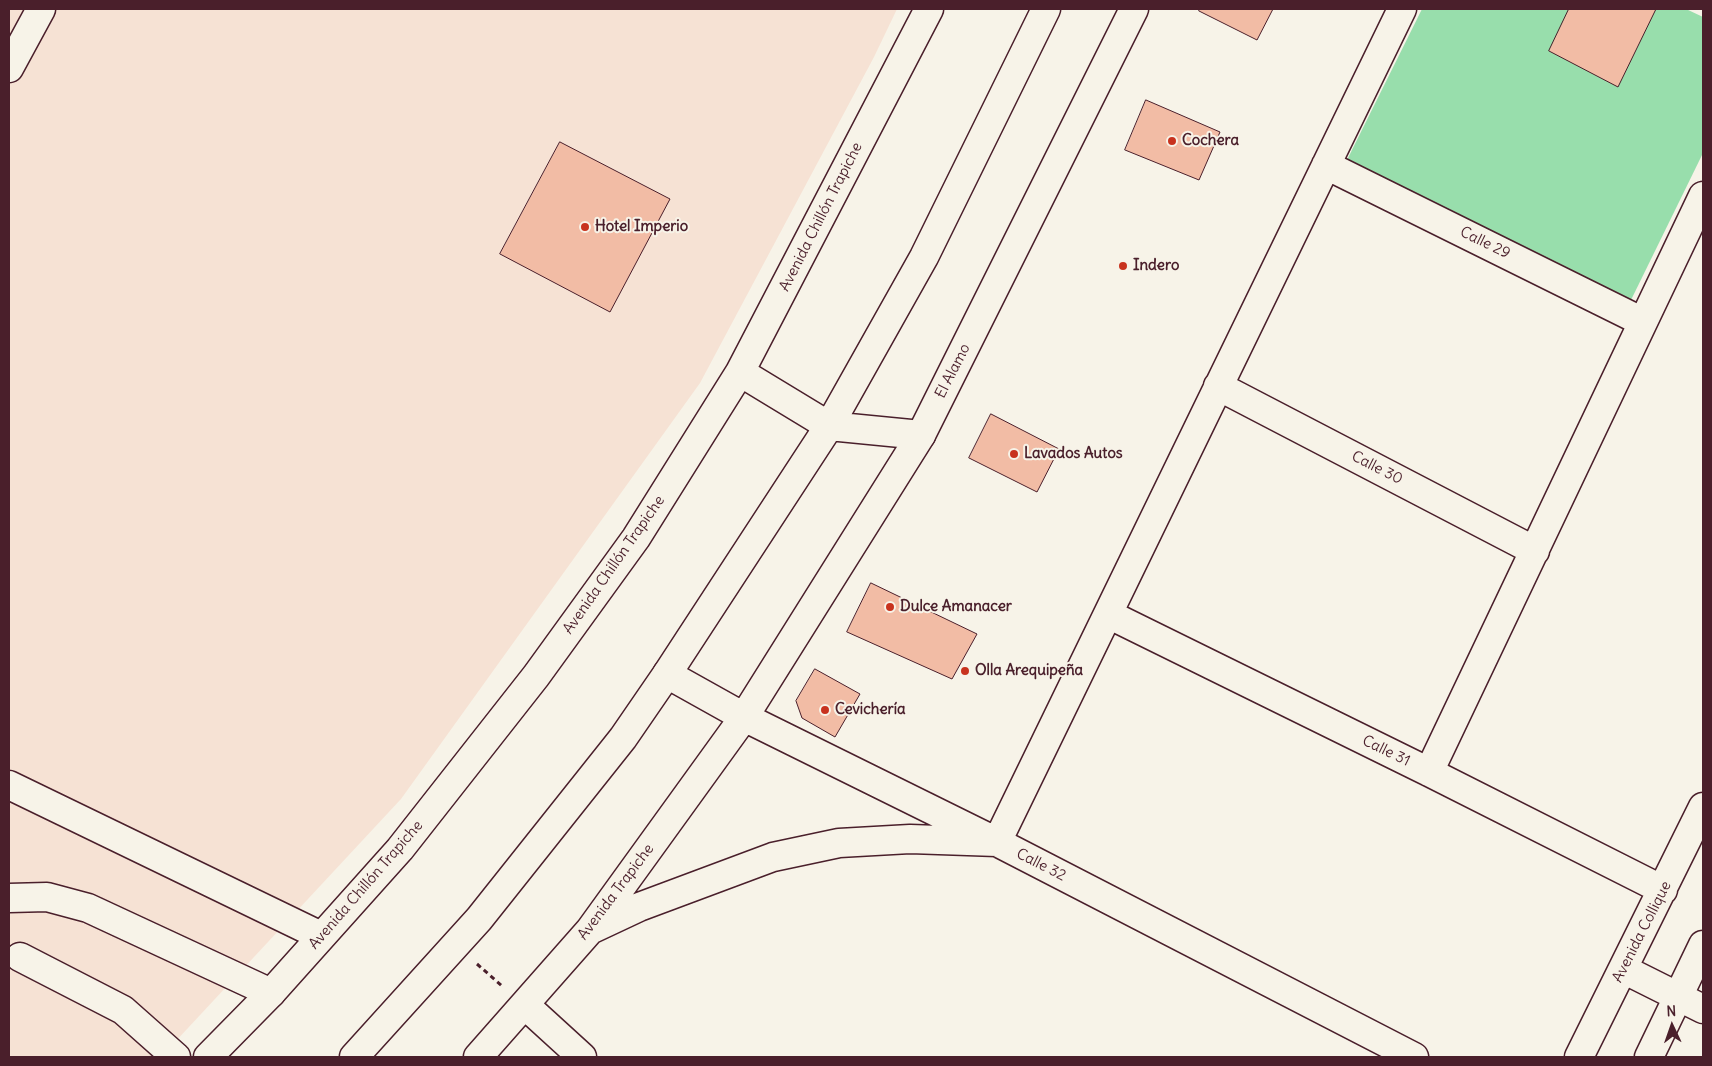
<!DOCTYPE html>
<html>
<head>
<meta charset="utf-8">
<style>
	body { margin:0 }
	#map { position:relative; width:1712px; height:1066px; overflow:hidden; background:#f7f3e8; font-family:Delius,sans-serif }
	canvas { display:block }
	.frame { position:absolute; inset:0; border:10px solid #4a1f2b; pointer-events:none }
	.north { position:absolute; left:1647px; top:1001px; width:50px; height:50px; -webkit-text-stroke:4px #f7f3e8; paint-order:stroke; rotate:357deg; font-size:14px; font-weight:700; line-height:20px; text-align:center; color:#4a1f2b }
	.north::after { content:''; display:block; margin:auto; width:18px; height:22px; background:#4a1f2b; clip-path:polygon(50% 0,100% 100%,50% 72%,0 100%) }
</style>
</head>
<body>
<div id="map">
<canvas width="1712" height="1066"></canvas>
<div class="frame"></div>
<div class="north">N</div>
</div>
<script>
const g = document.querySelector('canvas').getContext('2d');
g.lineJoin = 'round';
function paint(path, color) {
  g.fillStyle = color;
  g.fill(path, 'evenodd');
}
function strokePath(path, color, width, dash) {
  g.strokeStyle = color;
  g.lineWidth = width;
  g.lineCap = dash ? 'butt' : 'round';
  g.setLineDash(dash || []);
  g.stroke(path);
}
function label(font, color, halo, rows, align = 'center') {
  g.font = font + ' Delius,sans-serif';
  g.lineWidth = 4;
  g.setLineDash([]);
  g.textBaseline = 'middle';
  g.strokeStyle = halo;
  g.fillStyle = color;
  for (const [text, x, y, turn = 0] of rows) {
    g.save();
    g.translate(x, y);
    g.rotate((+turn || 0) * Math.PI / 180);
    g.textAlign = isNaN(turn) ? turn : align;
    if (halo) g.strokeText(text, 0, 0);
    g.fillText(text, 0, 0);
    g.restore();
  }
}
paint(new Path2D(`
	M9 9H897L874 57 700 383 401 799 161 1057H9Z`), '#f6e2d4');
paint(new Path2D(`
	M1422 9H1686L1703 17V153L1631 300 1346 162Z`), '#98deac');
const building = new Path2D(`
	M1200 9H1273L1257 40 1199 11Z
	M1569 9H1656L1618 87 1549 51Z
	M1146 100 1220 132 1199 180 1125 150Z
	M560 142 670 199 610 312 500 254Z
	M991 414 1059 449 1037 492 969 458Z
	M871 583 977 634 952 679 847 632Z
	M815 669 860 694 835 737 802 718 796 701Z`);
paint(building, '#f2bca5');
strokePath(building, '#4a1f2b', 1);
const minor = new Path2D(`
	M9 68 41 9
	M1326 165 1643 322
	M1218 386 1535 551
	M1108 614 1429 772 1663 890
	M667 674 744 717 997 842 1414 1057
	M1429 772 1703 196
	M9 785 321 936
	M9 898 47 897 88 908 271 993
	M590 930 639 907 773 857 839 843 910 839 997 842 1402 9
	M20 957 123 1010 176 1057
	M1623 969 1703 1009
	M525 1005 582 1057
	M478 1057 590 930 744 717 921 435 1134 9
	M1579 1057 1703 807
	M1649 1057 1703 945`);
const major = new Path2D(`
	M740 372 829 426 921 435
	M208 1057 271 993 400 849 536 676 636 538 740 372 929 9
	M354 1057 479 919 623 738 667 674 829 426 924 257 1046 9`);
strokePath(minor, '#4a1f2b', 31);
strokePath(major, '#4a1f2b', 31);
strokePath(new Path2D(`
	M477 964 502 986`), '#4a1f2b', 3, [5, 4]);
strokePath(minor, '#f7f3e8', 28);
strokePath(major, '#f7f3e8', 28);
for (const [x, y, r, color] of [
	[1172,141,5,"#c8321e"],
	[585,227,5,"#c8321e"],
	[1123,266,5,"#c8321e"],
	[1014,454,5,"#c8321e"],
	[890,607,5,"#c8321e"],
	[965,671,5,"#c8321e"],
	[825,710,5,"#c8321e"]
]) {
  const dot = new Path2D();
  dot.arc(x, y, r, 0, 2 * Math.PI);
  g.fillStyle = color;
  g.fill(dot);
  strokePath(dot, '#f7f3e8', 2);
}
label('bold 15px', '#4a1f2b', '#f7f3e8', [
	["Cochera",1182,141],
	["Hotel Imperio",595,227],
	["Indero",1133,266],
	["Lavados Autos",1024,454],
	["Dulce Amanacer",900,607],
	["Olla Arequipeña",975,671],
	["Cevichería",835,710]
], 'left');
label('15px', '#4a1f2b', '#f7f3e8', [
	["Avenida Chillón Trapiche",821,217,-63],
	["Calle 29",1485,243,26],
	["El Alamo",953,371,-63],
	["Calle 30",1377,468,27],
	["Avenida Chillón Trapiche",614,565,-55],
	["Calle 31",1386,751,26],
	["Calle 32",1041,865,27],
	["Avenida Chillón Trapiche",366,885,-49],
	["Avenida Trapiche",616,892,-53],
	["Avenida Collique",1642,932,-63]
]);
</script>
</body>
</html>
